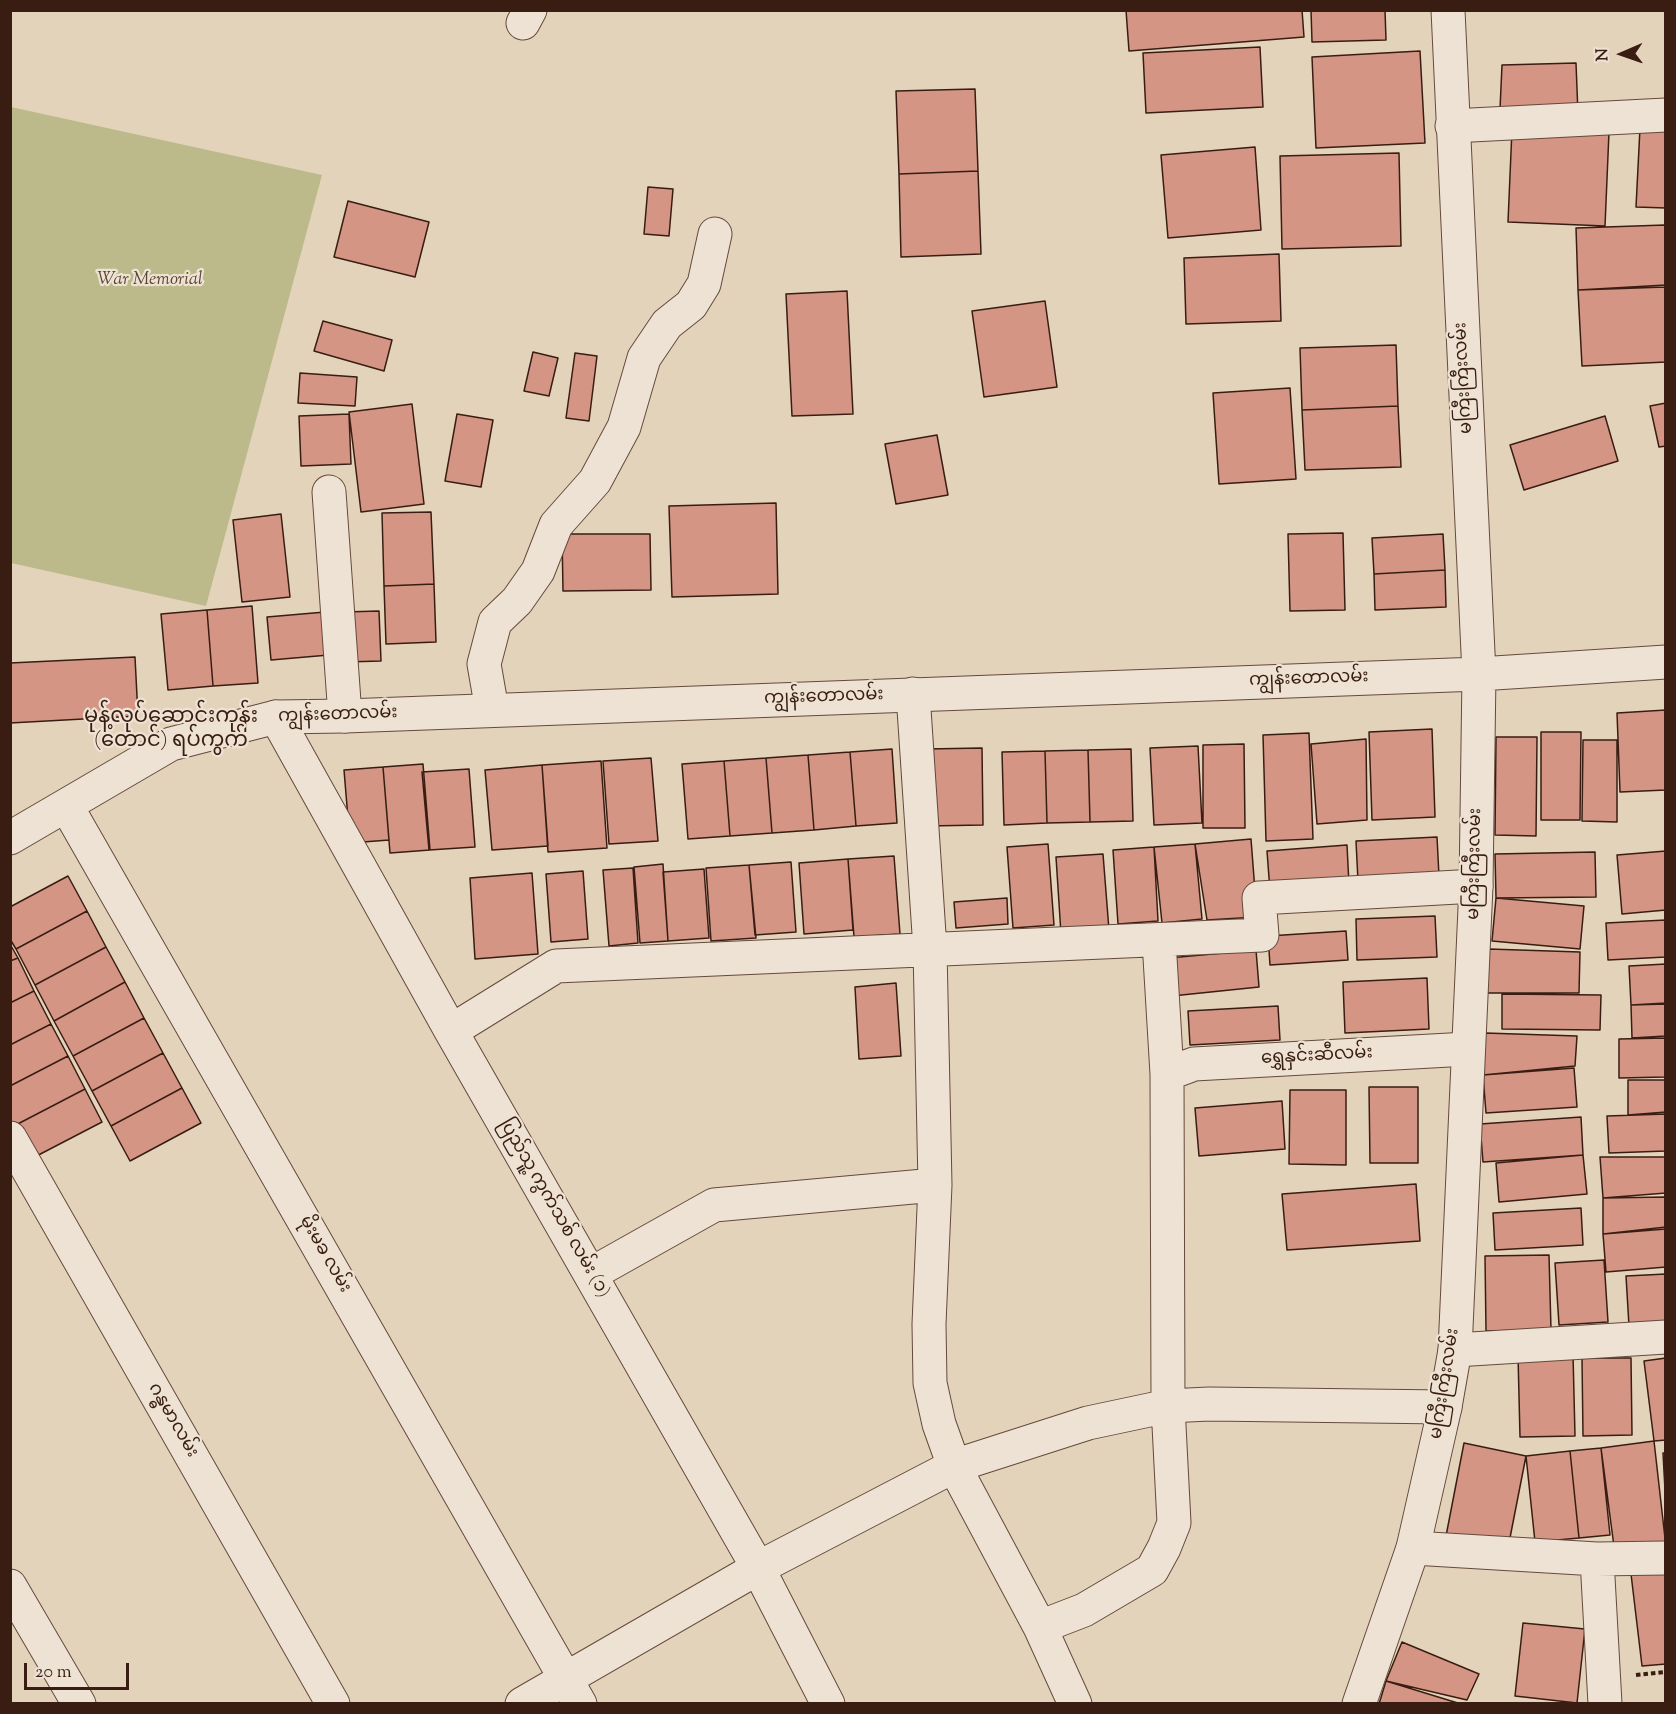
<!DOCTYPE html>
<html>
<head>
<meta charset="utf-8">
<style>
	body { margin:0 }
	#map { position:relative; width:1676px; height:1714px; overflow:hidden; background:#e4d3bb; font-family:"Sorts Mill Goudy",serif }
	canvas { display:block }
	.frame { position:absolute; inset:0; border:12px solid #391d12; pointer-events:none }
	.north { position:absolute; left:1592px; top:24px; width:60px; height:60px; -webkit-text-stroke:4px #ede2d3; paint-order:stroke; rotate:268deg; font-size:16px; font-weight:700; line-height:24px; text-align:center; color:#391d12 }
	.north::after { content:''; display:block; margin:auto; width:21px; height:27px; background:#391d12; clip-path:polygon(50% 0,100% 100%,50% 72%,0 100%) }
	.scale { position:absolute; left:24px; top:1663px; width:105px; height:27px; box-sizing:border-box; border:3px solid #391d12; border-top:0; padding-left:8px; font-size:18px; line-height:21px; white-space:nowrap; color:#391d12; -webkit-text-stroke:4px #ede2d3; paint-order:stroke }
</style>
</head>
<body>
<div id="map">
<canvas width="1676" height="1714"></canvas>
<div class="frame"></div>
<div class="north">N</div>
<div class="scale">20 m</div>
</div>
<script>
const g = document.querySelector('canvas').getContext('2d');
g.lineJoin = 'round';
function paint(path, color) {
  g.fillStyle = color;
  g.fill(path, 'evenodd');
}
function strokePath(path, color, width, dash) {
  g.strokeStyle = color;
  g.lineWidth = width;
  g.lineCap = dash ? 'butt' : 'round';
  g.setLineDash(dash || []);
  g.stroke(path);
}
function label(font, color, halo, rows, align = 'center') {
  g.font = font + ' "Sorts Mill Goudy","Noto Sans Myanmar",serif';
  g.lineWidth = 4.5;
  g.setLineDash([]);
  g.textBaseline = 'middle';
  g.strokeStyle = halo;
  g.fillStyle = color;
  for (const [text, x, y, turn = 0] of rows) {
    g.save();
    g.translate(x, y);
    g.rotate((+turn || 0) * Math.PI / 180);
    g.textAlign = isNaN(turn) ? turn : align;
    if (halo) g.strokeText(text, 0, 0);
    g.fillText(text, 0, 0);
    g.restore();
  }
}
paint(new Path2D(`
	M11 107 322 175 206 606 11 563Z`), '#bcba8b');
const building = new Path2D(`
	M1126 10H1302L1304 37 1129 51Z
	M1311 10H1385L1386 40 1312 42Z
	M1260 47 1263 107 1146 113 1143 53Z
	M1420 51 1425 143 1316 148 1312 57Z
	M1576 63 1578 114 1500 109 1502 65Z
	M975 89 978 171 899 174 896 91Z
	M1640 128 1666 130V208L1636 207Z
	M1512 129 1609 132 1605 226 1508 222Z
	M1255 147 1261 230 1168 238 1161 155Z
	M1399 153 1401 246 1282 249 1280 156Z
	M978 171 981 254 901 257 899 174Z
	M648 187 673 189 669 236 644 234Z
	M348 201 429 222 415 277 334 257Z
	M1665 225 1666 287 1578 290 1576 228Z
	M1279 254 1281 321 1186 324 1184 258Z
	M1666 285V362L1582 366 1578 290Z
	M847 291 853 414 792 416 786 294Z
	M1045 301 1057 387 984 397 972 311Z
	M323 321 392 340 384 371 314 351Z
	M1396 345 1398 406 1302 410 1300 348Z
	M533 352 558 358 549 396 524 391Z
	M575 353 597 356 589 421 566 418Z
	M300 373 357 377 355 406 298 403Z
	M1290 388 1296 479 1219 484 1213 393Z
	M1666 403V446L1659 447 1650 406Z
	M412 404 424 504 361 512 349 412Z
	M1398 406 1401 467 1305 470 1302 410Z
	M349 414 351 464 301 466 299 416Z
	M457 414 493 420 481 487 445 481Z
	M1605 416 1618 461 1524 490 1510 445Z
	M937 435 948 495 896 504 885 444Z
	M776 503 778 594 672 597 669 506Z
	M431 512 434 584 384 586 382 513Z
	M281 514 290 597 242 602 233 520Z
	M1343 533 1345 610 1290 611 1288 534Z
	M562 534H650L651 590 563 591Z
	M1443 534 1445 570 1374 574 1372 538Z
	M1445 570 1446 607 1375 610 1374 574Z
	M434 584 436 642 386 644 384 586Z
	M252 606 258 683 213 686 207 610Z
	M207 610 213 686 168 690 161 614Z
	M379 611 381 661 346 662 344 612Z
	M325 612 329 655 271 660 267 617Z
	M135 657 138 716 10 723V663Z
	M1666 710V790L1620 792 1617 713Z
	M1432 729 1435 817 1372 820 1369 732Z
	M1541 732H1581L1580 820H1541Z
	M1309 733 1313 839 1266 841 1263 735Z
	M1496 737H1537L1536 836 1495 835Z
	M1366 739 1367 820 1317 824 1311 744Z
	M1583 740H1617V822L1582 821Z
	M1244 744 1245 828H1203V745Z
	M1198 746 1202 823 1154 825 1150 748Z
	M982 748 983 825 927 826 926 749Z
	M892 749 897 823 856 826 850 752Z
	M1131 749 1133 821 1090 822 1088 750Z
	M1088 750 1090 822 1047 823 1045 751Z
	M1045 751 1047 823 1004 825 1002 752Z
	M850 752 856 826 814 830 808 755Z
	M808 755 814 830 772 833 766 758Z
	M651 758 658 841 609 844 603 761Z
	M766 758 772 833 730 836 724 761Z
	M601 761 607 848 548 852 542 765Z
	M724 761 730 836 688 839 682 764Z
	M423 764 430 850 390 853 383 767Z
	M542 765 548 846 492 850 485 770Z
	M383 767 389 840 350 843 344 770Z
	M469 769 475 847 429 850 422 772Z
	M1437 837 1439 876 1358 881 1356 841Z
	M1251 839 1257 917 1207 920 1195 844Z
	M1048 844 1054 925 1013 928 1007 847Z
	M1195 844 1202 919 1162 923 1154 847Z
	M1347 845 1349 885 1270 891 1267 851Z
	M1154 847 1158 921 1118 924 1113 850Z
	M1666 851V910L1622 914 1617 855Z
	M1595 852 1596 897 1496 898 1495 854Z
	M1103 854 1109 930 1061 934 1056 857Z
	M894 856 900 934 854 937 848 859Z
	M848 859 853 930 804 934 799 863Z
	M791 862 796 932 755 935 749 865Z
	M663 864 668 941 640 943 634 867Z
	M749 865 756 938 711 941 706 868Z
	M633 868 638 943 609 946 603 870Z
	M704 869 709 938 668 941 663 872Z
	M583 871 588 939 551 942 546 874Z
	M532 873 538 954 475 959 470 878Z
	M68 876 87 911 16 949 10 939V907Z
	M1007 898 1008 924 956 928 954 902Z
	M1496 898 1584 906 1580 949 1492 941Z
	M87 911 106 947 35 985 16 949Z
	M1435 916 1437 957 1357 960 1356 919Z
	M1666 920V957L1608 960 1606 923Z
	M1346 931 1348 960 1270 965 1268 936Z
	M10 944 18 958 10 961Z
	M106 947 125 982 54 1021 35 985Z
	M1489 949 1580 952 1579 993H1487Z
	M1256 950 1259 987 1172 996 1169 958Z
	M18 958 34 991 10 1003V961Z
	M1666 964V1003L1631 1005 1629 966Z
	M1427 978 1429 1029 1345 1033 1343 982Z
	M125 982 144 1018 73 1056 54 1021Z
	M896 983 901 1056 859 1059 855 987Z
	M34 991 51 1024 10 1045V1003Z
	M1502 994 1601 995 1600 1030 1502 1029Z
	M1666 1004V1036L1632 1038 1631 1005Z
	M1278 1006 1280 1040 1190 1045 1188 1011Z
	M144 1018 163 1053 92 1091 73 1056Z
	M51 1024 68 1056 10 1086V1045Z
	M1485 1033 1577 1036 1575 1066 1483 1075Z
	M1666 1038V1077L1619 1078V1039Z
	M163 1053 182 1088 111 1126 92 1091Z
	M68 1056 85 1089 10 1128V1086Z
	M1574 1068 1577 1107 1486 1113 1483 1075Z
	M1628 1080H1666V1112L1628 1115Z
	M1369 1087H1418V1163H1370Z
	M182 1088 201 1123 130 1161 111 1126Z
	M85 1089 102 1122 25 1162 10 1128Z
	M1290 1090H1346V1165L1289 1164Z
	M1282 1101 1285 1149 1199 1156 1195 1108Z
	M1666 1114V1151L1609 1153 1607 1116Z
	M1581 1117 1583 1155 1483 1162 1480 1124Z
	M1583 1155 1587 1194 1499 1202 1496 1163Z
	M1600 1157H1666V1193L1603 1198Z
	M1416 1184 1420 1241 1287 1250 1282 1194Z
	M1666 1197V1227L1603 1234V1198Z
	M1581 1208 1583 1245 1495 1250 1493 1213Z
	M1666 1229V1267L1606 1272 1603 1234Z
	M1549 1255 1551 1330 1486 1331 1485 1256Z
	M1604 1260 1608 1322 1559 1325 1555 1263Z
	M1666 1274V1324L1629 1326 1626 1276Z
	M1573 1354 1575 1436 1520 1437 1518 1355Z
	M1582 1358H1631L1632 1435 1583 1436Z
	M1666 1358V1440L1654 1441 1644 1361Z
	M1654 1441 1666 1547 1615 1554 1601 1448Z
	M1464 1443 1526 1456 1508 1548 1446 1536Z
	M1601 1448 1610 1535 1579 1538 1570 1451Z
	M1570 1451 1579 1538 1535 1542 1526 1456Z
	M1663 1453H1666V1509Z
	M1666 1569V1664L1642 1666 1631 1574Z
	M1523 1623 1585 1629 1577 1703 1515 1696Z
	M1402 1642 1479 1674 1467 1700 1386 1681Z
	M1386 1681 1461 1704H1379Z`);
paint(building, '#d49585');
strokePath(building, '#391d12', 1.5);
const minor = new Path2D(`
	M523 23 530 10
	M1452 126 1666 115
	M329 492 345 716
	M913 694 930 949 935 1185 929 1324 930 1383 939 1424 954 1466 1040 1627 1075 1704
	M492 710 484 664 495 622 517 601 538 571 556 525 595 481 624 427 644 358 667 324 691 305 704 284 715 234
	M276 717 451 1031 758 1568 828 1704
	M67 807 580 1704
	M451 1031 556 966 1262 935 1259 898 1476 886
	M1167 1074 1194 1064 1468 1049
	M10 1138 333 1704
	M591 1274 714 1205 935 1185
	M1455 1350 1666 1337
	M1413 1548 1597 1559 1666 1558
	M1597 1559 1605 1704
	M10 1586 79 1704
	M1040 1627 1084 1610 1152 1570 1164 1548 1174 1523 1168 1406 1167 1074 1159 941
	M522 1704 758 1568 954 1466 1088 1423 1168 1406 1209 1404 1445 1407`);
const tertiary = new Path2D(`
	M10 838 171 744 276 717 345 716 1479 674 1666 662
	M1359 1704 1413 1548 1445 1407 1455 1350 1476 886 1479 674 1448 10`);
strokePath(minor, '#644a3c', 35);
strokePath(tertiary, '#644a3c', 35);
strokePath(new Path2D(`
	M1636 1675 1666 1672`), '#391d12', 4, [4.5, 3]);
strokePath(minor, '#ede2d3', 33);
strokePath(tertiary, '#ede2d3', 33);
label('italic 18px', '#5a4430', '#ede2d3', [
	["War Memorial",150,281]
]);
label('18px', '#391d12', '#ede2d3', [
	["မကြီးကြီးလမ်း",1465,378,-93],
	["ကျွန်းတောလမ်း",1309,680,-2],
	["ကျွန်းတောလမ်း",824,698,-2],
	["ကျွန်းတောလမ်း",338,716,-2],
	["မကြီးကြီးလမ်း",1476,864,-89],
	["ရွှေနှင်းဆီလမ်း",1317,1057,-3],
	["ပြည်သူ့ ကွက်သစ် လမ်း (၁)",553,1209,60],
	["မိုးမခ လမ်း",324,1255,60],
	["မကြီးကြီးလမ်း",1446,1384,-81],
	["ဂန္ဓမာလမ်း",172,1421,60]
]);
label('21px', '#391d12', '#ede2d3', [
	["မုန့်လုပ်ဆောင်းကုန်း",171,718],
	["(တောင်) ရပ်ကွက်",171,742]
]);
</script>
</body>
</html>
